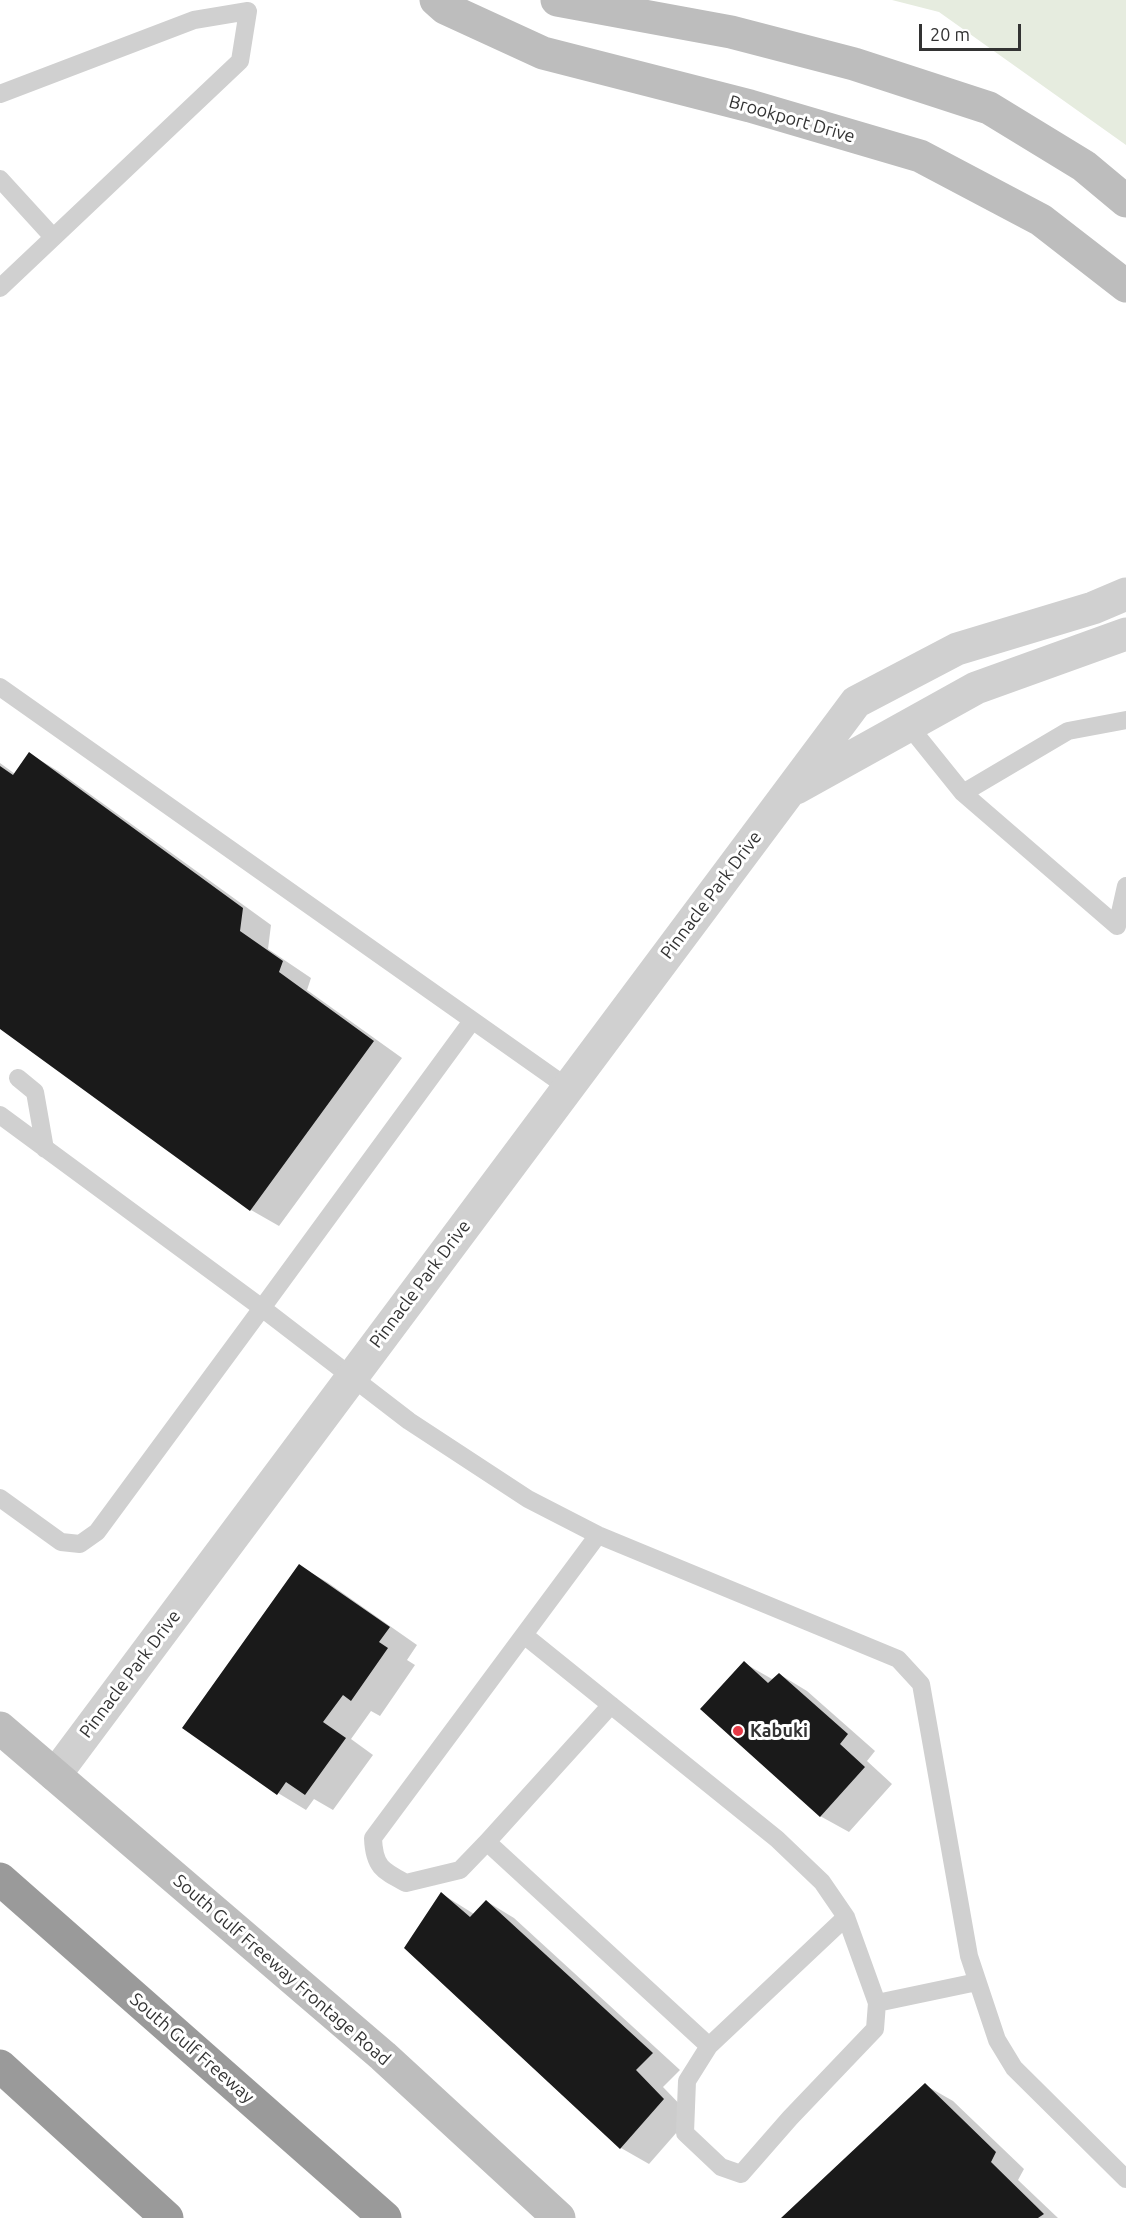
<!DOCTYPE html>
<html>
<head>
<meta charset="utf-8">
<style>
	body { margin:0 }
	#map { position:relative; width:1126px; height:2218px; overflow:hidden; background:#fff; font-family:Ubuntu,sans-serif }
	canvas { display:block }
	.scale { position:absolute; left:919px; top:24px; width:102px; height:27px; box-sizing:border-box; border:3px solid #333; border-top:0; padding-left:8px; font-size:18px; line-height:21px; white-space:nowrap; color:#333; -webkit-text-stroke:4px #fff; paint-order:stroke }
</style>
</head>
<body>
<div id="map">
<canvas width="1126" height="2218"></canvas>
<div class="scale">20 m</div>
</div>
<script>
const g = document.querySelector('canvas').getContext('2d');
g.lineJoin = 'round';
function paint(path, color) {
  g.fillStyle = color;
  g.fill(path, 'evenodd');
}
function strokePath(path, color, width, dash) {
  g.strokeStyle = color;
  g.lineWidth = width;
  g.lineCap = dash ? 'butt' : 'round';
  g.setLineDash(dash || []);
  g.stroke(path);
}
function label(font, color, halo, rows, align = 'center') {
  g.font = font + ' Ubuntu,sans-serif';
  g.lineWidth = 6;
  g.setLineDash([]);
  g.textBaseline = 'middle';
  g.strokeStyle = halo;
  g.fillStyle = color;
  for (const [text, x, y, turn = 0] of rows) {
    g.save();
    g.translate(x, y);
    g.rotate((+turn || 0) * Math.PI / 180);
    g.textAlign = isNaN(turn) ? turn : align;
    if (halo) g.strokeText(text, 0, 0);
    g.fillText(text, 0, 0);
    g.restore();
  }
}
paint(new Path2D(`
	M892 0H1126V145L939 12Z`), '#e6ecdf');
paint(new Path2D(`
	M30 754 58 771 271 925 268 949 311 978 307 990 402 1058 279 1226 251 1210 0 1027V763L15 774Z
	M299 1566 327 1582 417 1645 407 1660 415 1665 380 1716 371 1711 351 1739 373 1755 333 1810 314 1799 306 1810 278 1793Z
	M744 1663 772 1679 779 1674 807 1691 875 1751 867 1761 892 1784 849 1832 820 1816Z
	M442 1894 474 1914 486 1901 514 1918 680 2070 663 2087 691 2116 649 2164 621 2148Z
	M925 2085 953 2101 1024 2169 1018 2180 1058 2218H783Z`), '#0003');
paint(new Path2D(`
	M29 752 243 908 240 931 283 961 279 972 374 1041 250 1211 0 1029V766L13 775Z
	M299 1564 390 1627 379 1642 388 1648 351 1701 343 1695 323 1722 346 1738 305 1795 286 1782 277 1795 182 1728Z
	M744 1661 768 1683 779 1673 848 1734 840 1744 865 1767 820 1817 700 1709Z
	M441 1892 470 1917 486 1900 653 2053 636 2070 664 2099 620 2149 404 1948Z
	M925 2083 996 2152 991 2162 1044 2214 1038 2218H781Z`), '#1a1a1a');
strokePath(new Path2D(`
	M0 94 194 20 248 11 240 61 0 288
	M0 179 53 237
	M0 687 567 1087
	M909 726 963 793 1117 926 1126 886
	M963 793 1068 731 1126 720
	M18 1078 35 1092 45 1149
	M0 1115 262 1308 472 1021
	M0 1498 61 1542 80 1544 97 1532 262 1308 409 1421 528 1499 598 1535 898 1659 921 1684 969 1956 997 2040 1014 2068 1126 2179
	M598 1535 373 1838C374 1867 383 1871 406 1883L460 1870 487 1842 709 2046
	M524 1635 777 1839 822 1882 846 1917 877 2003
	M487 1842 611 1705
	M846 1917 709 2046 687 2081 685 2133 721 2167 741 2174 790 2118 875 2029 877 2003 977 1982`), '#d0d0d0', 18);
strokePath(new Path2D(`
	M796 788 976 688 1126 634
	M55 1775 856 702 957 649 1093 608 1126 594`), '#d0d0d0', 33);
strokePath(new Path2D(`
	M436 0 445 8 543 53 750 106 920 156 1041 220 1126 286
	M557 0 731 32 854 64 989 108 1084 166 1126 201
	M0 1728 383 2056 559 2218`), '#bdbdbd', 33);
strokePath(new Path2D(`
	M0 1879 385 2218
	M0 2066 167 2218`), '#9a9a9a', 33);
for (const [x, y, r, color] of [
	[738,1731,6,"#e63946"]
]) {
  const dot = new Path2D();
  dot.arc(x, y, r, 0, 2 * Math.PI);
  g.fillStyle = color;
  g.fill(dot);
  strokePath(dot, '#fff', 2);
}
label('18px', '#333', '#fff', [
	["Brookport Drive",792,119,16],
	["Pinnacle Park Drive",711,895,-53],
	["Pinnacle Park Drive",420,1284,-53],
	["Pinnacle Park Drive",130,1674,-53],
	["South Gulf Freeway Frontage Road",282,1970,41],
	["South Gulf Freeway",192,2048,41]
]);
label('bold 18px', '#333', '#fff', [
	["Kabuki",750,1731]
], 'left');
</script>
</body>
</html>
